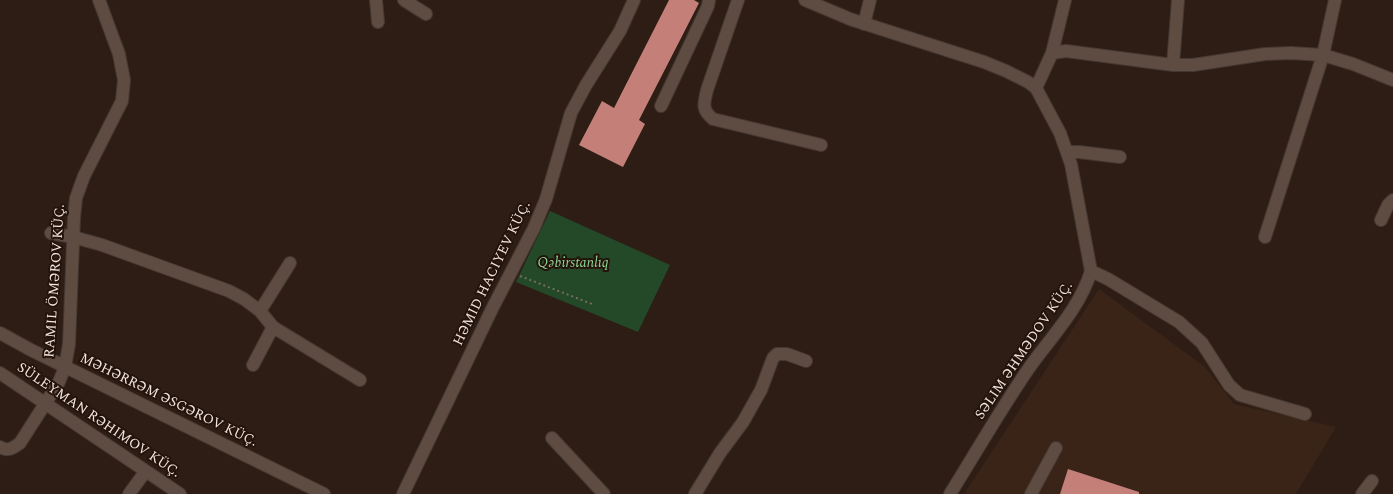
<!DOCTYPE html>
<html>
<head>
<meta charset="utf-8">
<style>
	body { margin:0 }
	canvas { display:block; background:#2d1d14 }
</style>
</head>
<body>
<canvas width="1393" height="494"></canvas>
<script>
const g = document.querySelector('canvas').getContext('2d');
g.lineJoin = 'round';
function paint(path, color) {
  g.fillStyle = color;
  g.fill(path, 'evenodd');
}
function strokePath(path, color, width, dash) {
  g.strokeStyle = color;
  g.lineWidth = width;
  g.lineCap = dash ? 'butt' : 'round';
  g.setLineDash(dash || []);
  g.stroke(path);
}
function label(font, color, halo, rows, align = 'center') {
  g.font = font + ' Spectral,serif';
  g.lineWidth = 4;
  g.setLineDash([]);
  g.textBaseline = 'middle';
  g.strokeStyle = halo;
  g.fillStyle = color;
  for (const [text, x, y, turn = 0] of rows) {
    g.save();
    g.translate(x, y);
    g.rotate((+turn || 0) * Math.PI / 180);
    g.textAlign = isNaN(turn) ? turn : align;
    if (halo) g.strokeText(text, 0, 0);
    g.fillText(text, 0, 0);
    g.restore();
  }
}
paint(new Path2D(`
	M1099 289 1205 367 1234 404 1336 427 1296 494H964Z`), '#3a2317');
paint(new Path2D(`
	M550 211 670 265 638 332 516 282Z`), '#234929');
paint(new Path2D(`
	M669 0H694L699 3 639 120 645 124 623 167 579 145 602 101 614 108Z
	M1068 469 1139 492V494H1060Z`), '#c48078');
const minor = new Path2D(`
	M376 0 378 22
	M404 0 426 14
	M738 0 707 90C704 104 701 109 713 119L821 145
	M805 0 850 19 984 62 1006 71 1028 82 1036 88 1060 133 1071 164 1091 271C1080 308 1051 337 1029 368 1001 409 976 452 950 494
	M864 24 870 0
	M1052 53 1065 0
	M1173 65 1178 0
	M1036 88 1052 53 1066 51 1173 65H1193L1265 54 1291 53 1323 55 1353 64 1393 80
	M661 106 708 6 709 0
	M1067 152H1079L1120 157
	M1381 220 1388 205 1393 200
	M51 233 73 237 102 245 229 291 244 299 260 311 273 327 360 380
	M1265 237 1323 55 1335 0
	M1091 271 1108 279 1179 322 1202 343 1229 385 1240 395 1305 414
	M260 311 290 263
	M0 333 31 350 324 494
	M253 365 273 327
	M0 373 180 494
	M552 438 604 494
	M0 447C8 452 13 448 20 443L59 382 65 367 69 344 74 218 76 198 84 176 122 101 124 80 119 54 99 0
	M129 494 145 472
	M403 494 493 307 534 228 546 199 571 113 586 85 620 31 634 0
	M695 494 720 453 743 422 761 390 773 358 777 354H787L806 361
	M1031 494 1056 448
	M1362 494 1372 481`);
strokePath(minor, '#453833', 14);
strokePath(new Path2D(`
	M520 276 592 304`), '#7a6c64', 2, [2, 3]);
strokePath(minor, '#5e4b41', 12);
label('italic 14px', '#8ed796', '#23130b', [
	["Qəbirstanlıq",573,264]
]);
label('14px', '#f0e5df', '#23130b', [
	["HƏMID HACIYEV KÜÇ.",493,274,-64],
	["RAMIL ÖMƏROV KÜÇ.",56,281,-86],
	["SƏLIM ƏHMƏDOV KÜÇ.",1025,351,-56],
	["MƏHƏRRƏM ƏSGƏROV KÜÇ.",168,401,26],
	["SÜLEYMAN RƏHIMOV KÜÇ.",98,421,34]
]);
</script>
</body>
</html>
